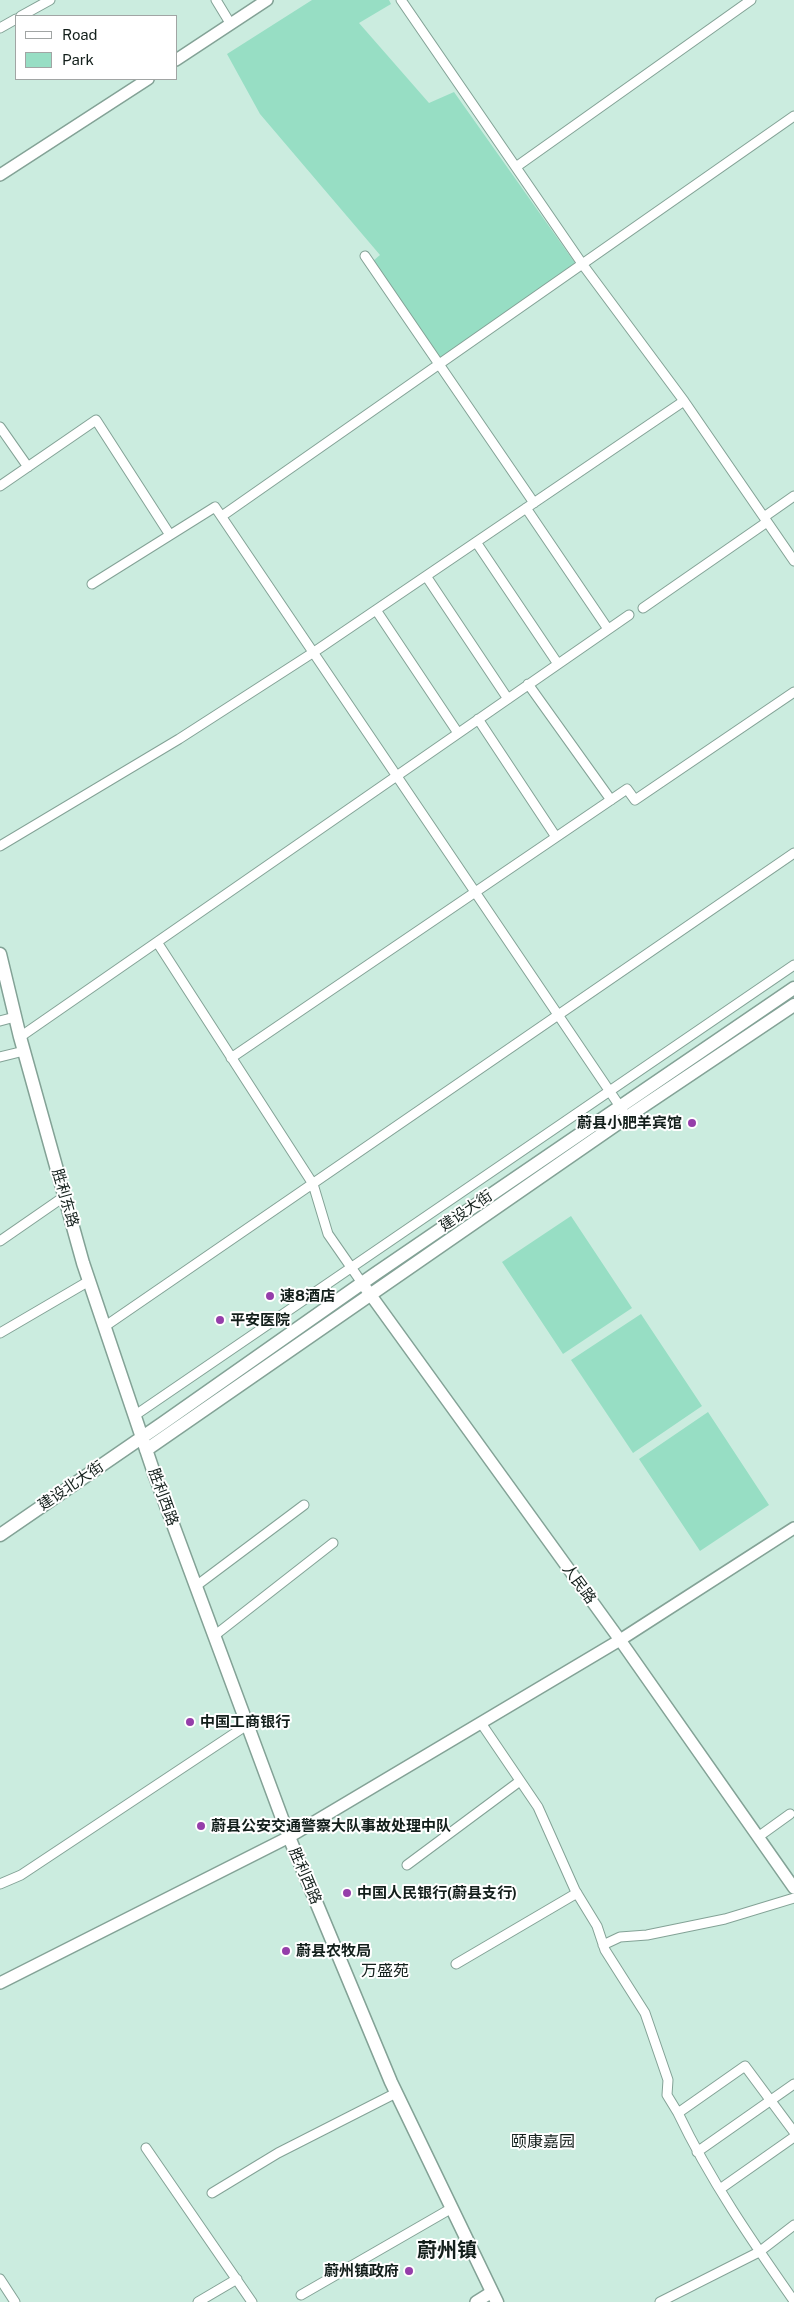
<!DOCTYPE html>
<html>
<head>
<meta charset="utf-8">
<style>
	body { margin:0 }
	#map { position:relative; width:794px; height:2302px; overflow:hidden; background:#cbecdf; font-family:"Public Sans",sans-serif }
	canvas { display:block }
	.legend { position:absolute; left:15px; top:15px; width:162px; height:65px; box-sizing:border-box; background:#fff; border:1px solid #a1a5a4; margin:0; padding:6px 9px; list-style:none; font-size:15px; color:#131f1b }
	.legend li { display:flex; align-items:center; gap:10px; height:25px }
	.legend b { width:25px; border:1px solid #a1a5a4 }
</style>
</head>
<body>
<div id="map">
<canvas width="794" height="2302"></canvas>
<ul class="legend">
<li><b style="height:6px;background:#fff"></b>Road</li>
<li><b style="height:14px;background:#97dec4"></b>Park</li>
</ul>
</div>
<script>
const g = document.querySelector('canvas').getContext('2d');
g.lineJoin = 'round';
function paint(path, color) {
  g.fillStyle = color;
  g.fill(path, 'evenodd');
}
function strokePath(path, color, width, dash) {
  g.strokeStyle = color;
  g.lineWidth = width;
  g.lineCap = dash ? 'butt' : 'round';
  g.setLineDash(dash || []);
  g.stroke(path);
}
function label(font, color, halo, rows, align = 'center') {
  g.font = font + ' "Public Sans","Noto Sans SC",sans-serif';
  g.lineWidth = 4;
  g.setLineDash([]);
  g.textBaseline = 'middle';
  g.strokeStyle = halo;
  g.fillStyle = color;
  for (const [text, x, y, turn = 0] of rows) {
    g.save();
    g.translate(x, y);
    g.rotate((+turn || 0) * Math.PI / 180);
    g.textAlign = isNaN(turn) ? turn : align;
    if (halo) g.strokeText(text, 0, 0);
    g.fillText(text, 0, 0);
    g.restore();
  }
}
paint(new Path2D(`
	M312 0H389L391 4 359 23 429 103 454 92 575 263 440 359 373 261 380 255 260 114 227 54Z
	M571 1216 632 1308 563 1354 502 1262Z
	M641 1314 702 1406 633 1453 571 1360Z
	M708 1412 769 1505 700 1551 639 1459Z`), '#97dec4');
const minor = new Path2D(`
	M216 0 230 23
	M401 0 583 265 684 401 794 561
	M21 16 50 0
	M0 28 16 19
	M516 167 751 0
	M365 256 534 503
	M0 427 28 467
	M0 486 96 420 170 535
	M526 508 608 629
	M222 516 794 116
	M764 517 794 496
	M476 542 558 664
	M426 576 508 699
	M92 584 215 507 623 1111
	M643 608 767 522
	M376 610 458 733
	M528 684 611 800
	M478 719 556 837
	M0 846 179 739 314 652 684 401
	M157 942 313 1184 328 1234 362 1283
	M0 1021 15 1017
	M20 1037 629 615
	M0 1057 24 1051
	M231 1058 627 789 635 800 794 692
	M0 1241 65 1196
	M104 1327 794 853
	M0 1333 89 1281
	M134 1416 794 965
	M196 1586 304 1505
	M214 1636 333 1543
	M481 1723 538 1807 575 1890 597 1926 605 1950 645 2013 668 2080 667 2095 678 2113 745 2066 794 2132
	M758 1837 790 1814
	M407 1865 520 1781
	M0 1884 21 1875 247 1725
	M603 1945 620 1937 647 1935 725 1919 794 1898
	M456 1964 577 1893
	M678 2113C710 2180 752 2241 794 2301
	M146 2148 252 2302
	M697 2152 794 2084
	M720 2189 794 2137
	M212 2193 278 2153 396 2093
	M0 2279 15 2302
	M301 2295 452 2208
	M198 2302 237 2279
	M660 2302 759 2252 794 2225`);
const tertiary = new Path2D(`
	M176 60 267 0
	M0 175 148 79
	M362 1283 620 1640 794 1888
	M0 1983 289 1837 620 1640 794 1528
	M476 2302 492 2292`);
const secondary = new Path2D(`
	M0 954 20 1037 83 1263 155 1476 289 1837 391 2082 497 2302
	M146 1450 627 1117 794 1005
	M0 1535 163 1423 375 1274 794 988`);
strokePath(minor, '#83a296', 11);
strokePath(tertiary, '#83a296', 14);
strokePath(secondary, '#83a296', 15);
strokePath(minor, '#fff', 9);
strokePath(tertiary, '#fff', 11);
strokePath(secondary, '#fff', 12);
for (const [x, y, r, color] of [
	[692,1123,5,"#953eaa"],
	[270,1296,5,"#953eaa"],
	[220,1320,5,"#953eaa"],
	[190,1722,5,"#953eaa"],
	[201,1826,5,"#953eaa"],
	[347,1893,5,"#953eaa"],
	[286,1951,5,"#953eaa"],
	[409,2271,5,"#953eaa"]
]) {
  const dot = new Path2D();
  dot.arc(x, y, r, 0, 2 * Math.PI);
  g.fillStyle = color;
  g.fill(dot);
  strokePath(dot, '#fff', 2);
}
label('bold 15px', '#131f1b', '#fff', [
	["蔚县小肥羊宾馆",682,1123,"right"],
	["速8酒店",280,1296],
	["平安医院",230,1320],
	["中国工商银行",200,1722],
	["蔚县公安交通警察大队事故处理中队",211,1826],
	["中国人民银行(蔚县支行)",357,1893],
	["蔚县农牧局",296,1951],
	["蔚州镇政府",399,2271,"right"]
], 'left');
label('15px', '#131f1b', '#fff', [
	["胜利东路",65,1198,74],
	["建设大街",466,1211,-34],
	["建设北大街",71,1486,-34],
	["胜利西路",163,1497,70],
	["人民路",579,1584,54],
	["胜利西路",305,1876,67]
]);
label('16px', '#131f1b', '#fff', [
	["万盛苑",385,1971],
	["颐康嘉园",543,2142]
]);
label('bold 20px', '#131f1b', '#fff', [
	["蔚州镇",447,2251]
]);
</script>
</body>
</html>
